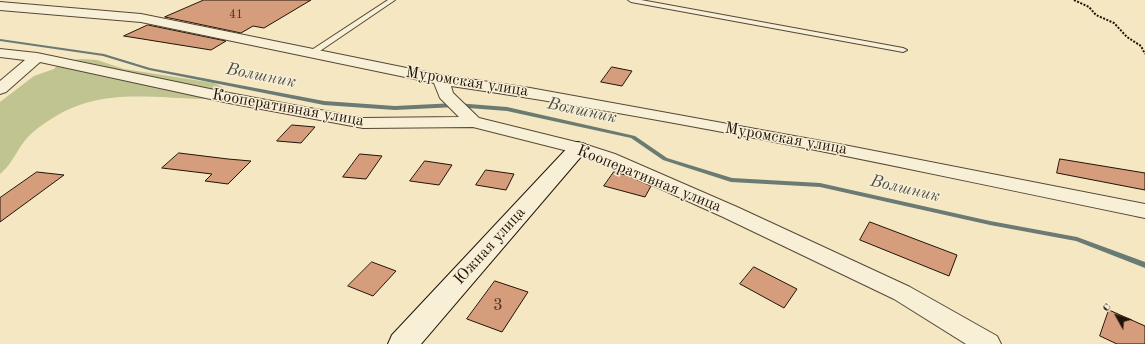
<!DOCTYPE html>
<html>
<head>
<meta charset="utf-8">
<style>
	body { margin:0 }
	#map { position:relative; width:1145px; height:344px; overflow:hidden; background:#f4e7c2; font-family:"Old Standard TT",serif }
	canvas { display:block }
	.north { position:absolute; left:1097px; top:296px; width:40px; height:40px; -webkit-text-stroke:3px #f8efd7; paint-order:stroke; rotate:310deg; font-size:11px; font-weight:700; line-height:16px; text-align:center; color:#221308 }
	.north::after { content:''; display:block; margin:auto; width:14px; height:18px; background:#221308; clip-path:polygon(50% 0,100% 100%,50% 72%,0 100%) }
</style>
</head>
<body>
<div id="map">
<canvas width="1145" height="344"></canvas>
<div class="north">С</div>
</div>
<script>
const g = document.querySelector('canvas').getContext('2d');
g.lineJoin = 'round';
function paint(path, color) {
  g.fillStyle = color;
  g.fill(path, 'evenodd');
}
function strokePath(path, color, width, dash) {
  g.strokeStyle = color;
  g.lineWidth = width;
  g.lineCap = dash ? 'butt' : 'round';
  g.setLineDash(dash || []);
  g.stroke(path);
}
function label(font, color, halo, rows, align = 'center') {
  g.font = font + ' "Old Standard TT",serif';
  g.lineWidth = 3;
  g.setLineDash([]);
  g.textBaseline = 'middle';
  g.strokeStyle = halo;
  g.fillStyle = color;
  for (const [text, x, y, turn = 0] of rows) {
    g.save();
    g.translate(x, y);
    g.rotate((+turn || 0) * Math.PI / 180);
    g.textAlign = isNaN(turn) ? turn : align;
    if (halo) g.strokeText(text, 0, 0);
    g.fillText(text, 0, 0);
    g.restore();
  }
}
paint(new Path2D(`
	M82 59 97 60 124 69 214 83 224 88V93L214 97 203 99C136 97 88 86 32 133 18 145 14 163 0 174V102L34 76 54 69 61 61Z`), '#c0c490');
paint(new Path2D(`
	M0 39 104 54 150 68 324 101 395 106 456 103 507 107 635 136 667 158 732 178 820 183 990 221 1077 237 1145 262V268L1076 241 990 225 820 187 731 182 663 160 631 138 507 111 456 107 395 110 324 105 149 70 103 56 0 41Z`), '#6b7a72');
const building = new Path2D(`
	M204 0H311L264 28 253 26 241 33 165 17Z
	M148 25 226 41 211 50 124 36Z
	M612 67 632 71 622 86 601 82Z
	M292 125 315 127 301 143 277 141Z
	M179 153 228 159 251 161 228 184 205 181 212 174 162 168Z
	M360 154 382 156 366 179 343 177Z
	M1060 159 1145 173V190L1057 173Z
	M425 161 452 165 439 185 410 181Z
	M486 170 514 174 506 190 476 185Z
	M37 172 64 175 0 222V198Z
	M614 172 626 175 651 186 645 197 604 186Z
	M870 222 957 255 949 276 860 240Z
	M372 262 396 271 373 296 348 286Z
	M754 267 797 289 784 308 740 284Z
	M495 281 528 292 502 332 467 319Z
	M1109 310 1145 326V344H1117L1100 336Z`);
paint(building, '#d59d7b');
strokePath(building, '#221308', 1);
const lane = new Path2D(`
	M388 0H395L314 55H311L307 53Z
	M628 0H641L903 48 907 50 903 52 631 2Z`);
const street = new Path2D(`
	M0 2 141 14 441 75 530 88 849 146 1145 204V218C914 170 684 120 451 86L453 93 479 118 584 144 615 154 737 207 910 287 997 336 1001 344H966L894 299 723 217 601 162 572 152 473 127 363 128 229 103 40 62 6 92 0 94V81L25 60 0 57V49L37 53 229 93 363 118 459 117 440 98 434 83 141 22 0 10Z`);
const secondary = new Path2D(`
	M578 142 585 144 588 148 585 152 421 344H388L392 335 571 144Z`);
strokePath(lane, '#564836', 2);
strokePath(street, '#564836', 2);
strokePath(secondary, '#221308', 2);
strokePath(new Path2D(`
	M1074 0 1089 7 1096 15 1114 23 1127 37 1141 46 1145 54`), '#221308', 2, [2, 1.5]);
paint(lane, '#f8efd7');
paint(street, '#f8efd7');
paint(secondary, '#f8efd7');
label('12px', '#4f3625', null, [
	["41",236,15]
]);
label('16px', '#221308', '#f8efd7', [
	["Муромская улица",467,82,9],
	["Кооперативная улица",288,108,10],
	["Муромская улица",786,139,10],
	["Кооперативная улица",649,179,22],
	["Южная улица",490,246,-48]
]);
label('italic 17px', '#4d4f46', '#f8efd7', [
	["Волшник",261,76,11],
	["Волшник",582,111,12],
	["Волшник",905,189,13]
]);
label('17px', '#4f3625', null, [
	["3",498,306]
]);
</script>
</body>
</html>
